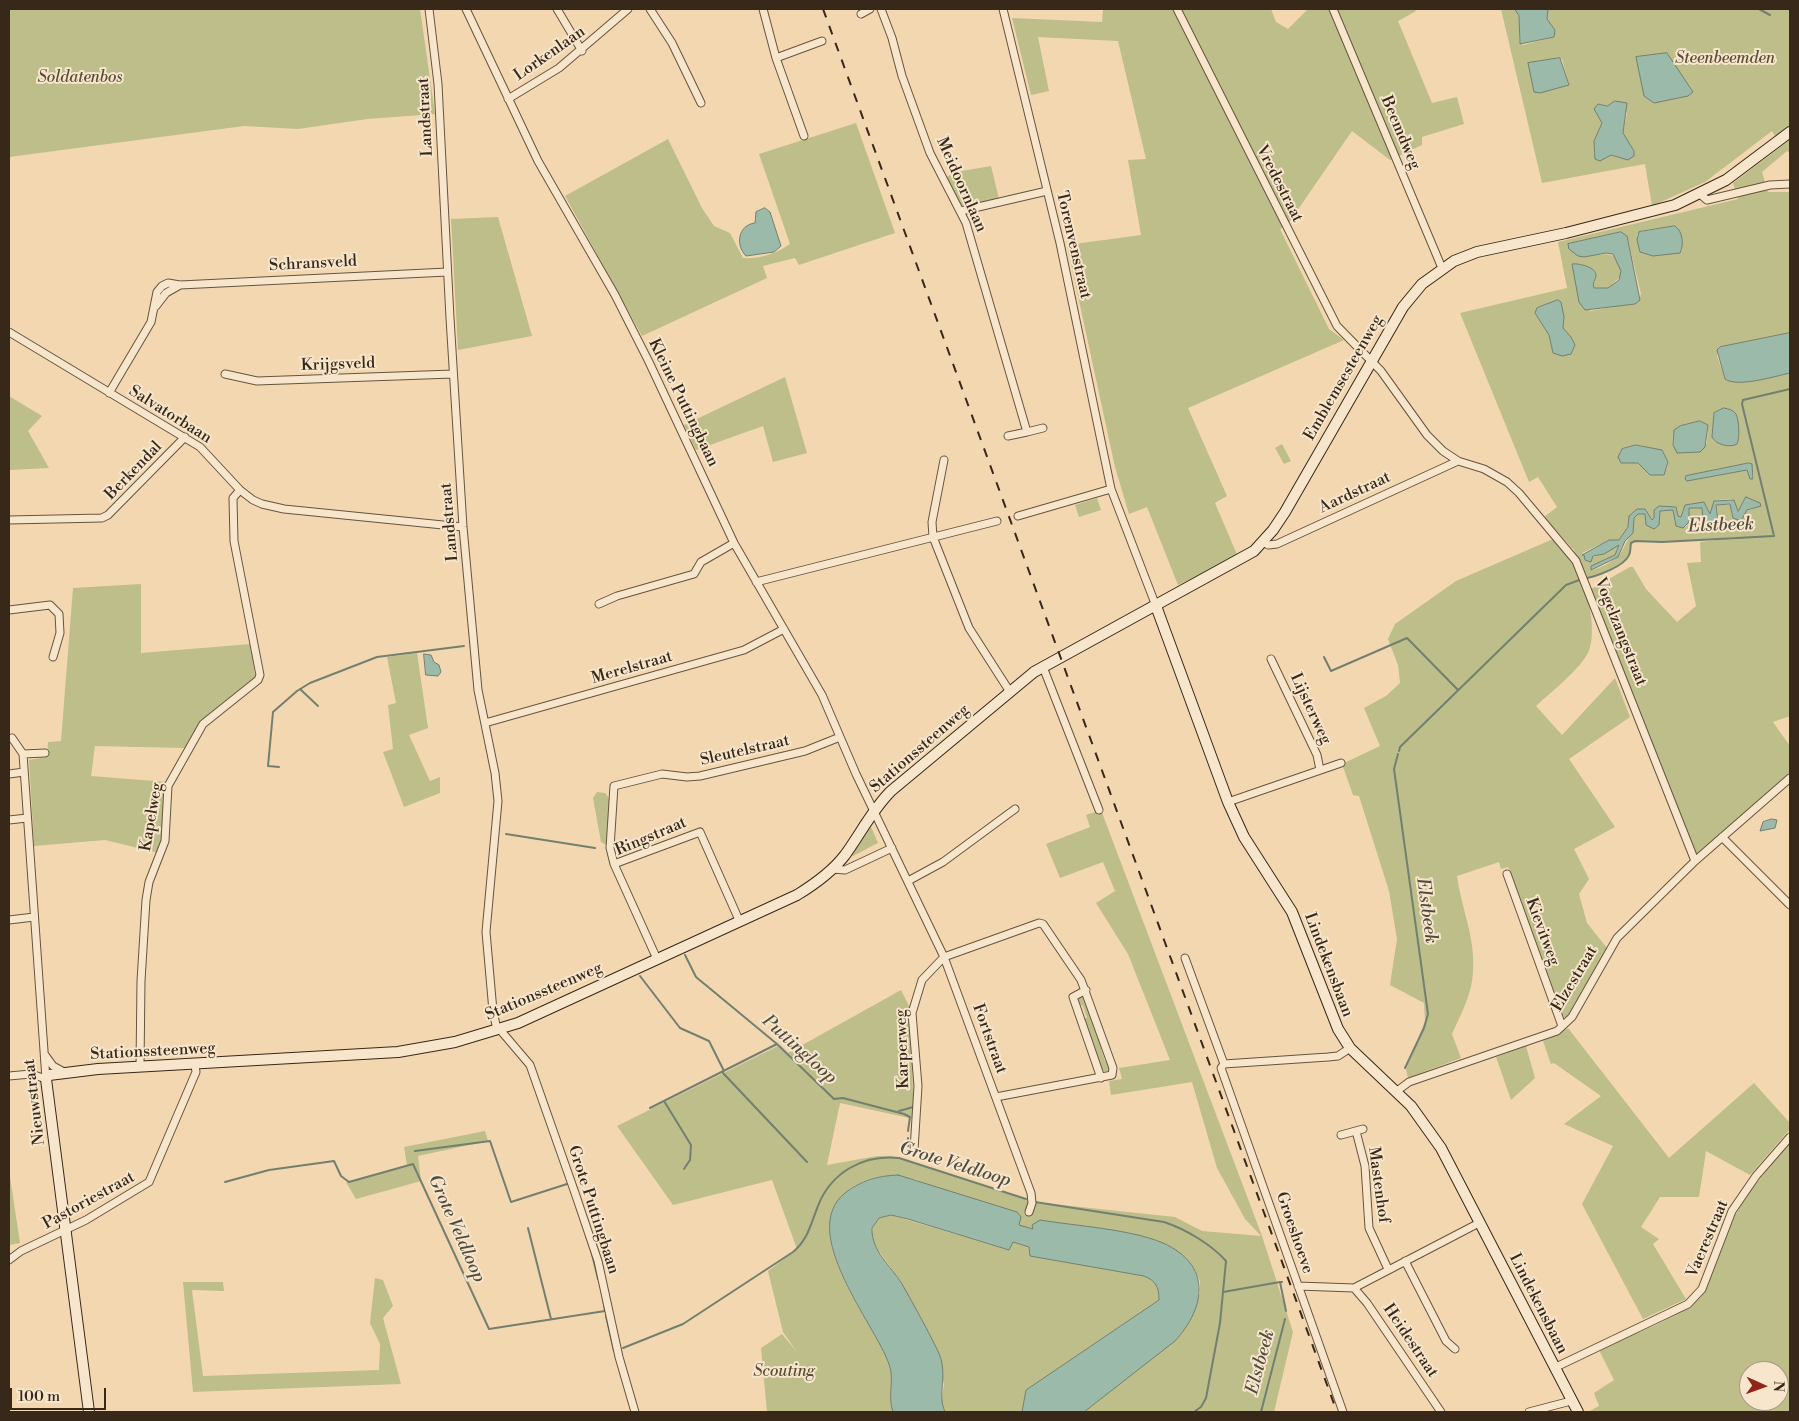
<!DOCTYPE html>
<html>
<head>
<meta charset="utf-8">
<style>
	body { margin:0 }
	#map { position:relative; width:1799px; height:1421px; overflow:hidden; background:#f3d7b0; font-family:"Libre Bodoni",serif }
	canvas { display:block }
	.frame { position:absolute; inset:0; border:10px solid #372819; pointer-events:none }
	.north { position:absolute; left:1739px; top:1361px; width:50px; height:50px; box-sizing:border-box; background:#f7e5cc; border:1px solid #aa9984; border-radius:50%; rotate:92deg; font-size:14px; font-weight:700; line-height:20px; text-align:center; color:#372819 }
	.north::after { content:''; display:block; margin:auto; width:18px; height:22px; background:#8f2418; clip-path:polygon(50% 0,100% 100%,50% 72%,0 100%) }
	.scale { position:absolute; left:10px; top:1388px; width:96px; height:22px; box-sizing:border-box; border:2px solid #372819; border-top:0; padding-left:6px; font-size:15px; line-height:18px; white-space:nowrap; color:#372819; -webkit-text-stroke:4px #f7e5cc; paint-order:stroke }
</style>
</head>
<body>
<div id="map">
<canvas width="1799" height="1421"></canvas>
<div class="frame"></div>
<div class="north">N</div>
<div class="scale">100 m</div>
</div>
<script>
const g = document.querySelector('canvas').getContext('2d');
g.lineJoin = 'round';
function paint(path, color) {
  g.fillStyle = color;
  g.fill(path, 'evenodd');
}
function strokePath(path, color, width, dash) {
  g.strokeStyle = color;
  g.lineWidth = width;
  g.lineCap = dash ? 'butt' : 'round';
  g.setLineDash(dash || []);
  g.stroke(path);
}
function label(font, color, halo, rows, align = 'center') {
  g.font = font + ' "Libre Bodoni",serif';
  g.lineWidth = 4;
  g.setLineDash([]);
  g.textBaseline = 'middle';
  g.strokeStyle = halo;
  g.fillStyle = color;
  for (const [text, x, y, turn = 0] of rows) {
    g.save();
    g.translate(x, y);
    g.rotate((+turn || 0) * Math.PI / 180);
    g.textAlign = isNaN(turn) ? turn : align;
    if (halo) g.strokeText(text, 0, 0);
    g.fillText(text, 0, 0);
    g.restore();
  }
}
paint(new Path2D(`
	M9 9H420L435 114 367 119 298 129 244 126 9 157Z
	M1103 9H1271L1276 22 1288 29 1308 9H1415L1416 11 1398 21 1432 103 1457 97 1464 124 1422 137V145L1390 160 1352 131 1288 224 1280 229 1329 329 1344 340 1188 408 1227 496 1215 503 1238 557 1178 585 1147 507 1129 514 1115 467 1067 245 1141 235 1128 160 1146 159 1118 41 1038 37 1049 91 1031 95 1012 18 1102 22Z
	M1501 9H1515L1519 16V41L1520 44 1523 45 1554 37 1555 30 1547 19 1548 9H1790V125L1775 136 1772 131 1705 182 1652 206 1645 164 1542 183ZM1557 58 1562 59 1569 85 1539 61 1544 62ZM1615 101 1627 113 1623 133 1634 151 1628 160 1611 155 1604 159 1594 154V141L1602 123 1594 109 1600 104 1607 106Z
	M856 123 895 233 799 265 795 258 763 266 767 278 642 336 565 196 668 139 702 208 714 226 730 233 743 258C760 259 776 254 790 244L759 154Z
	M1790 140V153L1787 151 1762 172 1768 192H1790V333L1720 347 1717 356 1725 379 1745 382 1790 373V716L1773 722 1790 746V776L1698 854H1695L1591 589 1630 567H1633L1646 589 1677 622 1696 606 1687 563 1701 562 1700 542 1740 537 1662 542 1635 541 1631 543 1629 557 1626 560 1601 574 1588 578 1574 550 1544 517 1557 507 1538 477 1529 482 1460 313 1567 288 1558 242 1738 199 1733 183ZM1675 226 1678 228 1682 250 1677 254 1637 240V235L1641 231ZM1621 232 1627 236 1641 294 1638 302 1590 311 1572 264 1583 265 1594 279V288H1608L1621 276C1622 248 1604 254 1584 257L1568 244ZM1546 304 1564 317 1563 328 1573 340V351L1553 353 1549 335 1535 313 1537 308ZM1721 409H1730L1735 414 1739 438 1727 446 1714 441 1712 437 1714 413ZM1700 421 1708 425 1707 443 1700 452 1683 453 1673 445C1671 422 1683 427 1700 421ZM1641 445 1648 449 1662 450 1668 462 1667 469 1650 475 1641 464 1629 462 1620 452 1624 448ZM1749 463 1752 464 1754 479H1750L1747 470 1687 481 1685 477ZM1745 498 1754 500 1761 506 1732 516 1731 505H1717L1718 521 1707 524 1703 519V508H1689L1687 526 1683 528 1675 522 1673 510 1660 511 1659 521H1645V514H1638L1634 518 1633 533C1626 540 1625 547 1620 554 1615 561 1600 568 1592 570L1591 566 1615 555 1619 545C1612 546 1609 551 1603 554 1598 556 1592 557 1587 559L1582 553 1609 540H1619L1628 527 1629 516 1637 509H1645L1652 520 1654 518V510L1659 506 1676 507 1678 516 1681 517 1683 509 1689 504 1705 503 1710 514 1716 500 1732 499 1738 511Z
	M991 166 999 199 962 206 946 177 962 171Z
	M498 217 532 336 458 350 451 219Z
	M785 377 807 453 773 462 763 426 696 450 684 425Z
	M9 396 42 416 28 431 49 468 9 470Z
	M1282 444 1291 461 1284 464 1275 448Z
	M1097 498 1101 510 1079 517 1075 505Z
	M1553 539C1564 550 1574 562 1581 576 1589 596 1599 640 1585 658 1573 675 1551 692 1536 706L1562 735 1615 678 1630 717 1569 759 1615 827 1574 849 1589 879 1579 894 1587 923 1607 948 1567 1017H1562L1508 867 1501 869 1499 862 1457 876C1461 907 1476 939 1473 972 1472 994 1461 1014 1452 1034L1461 1058 1408 1078 1406 1069 1425 1021 1424 1003 1390 985 1397 939 1389 891 1359 796 1353 795 1342 764 1380 746 1364 708 1386 696 1400 683 1398 665 1388 639 1395 624 1456 581Z
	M141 584V653L251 644 255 677C228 700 201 715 185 748L95 746 91 776 167 782C161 806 165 830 159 853L105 840 34 846 29 760 47 757 48 742 61 741 73 588Z
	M417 653 428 728 409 735 430 781 440 777V793L404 807 383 752 393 749 388 705 396 703 387 657Z
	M597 792 605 793 610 799 606 845 601 842 593 798Z
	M1101 810 1262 1236 1293 1332 1274 1412H1084L1097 1402 1200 1294V1281L1193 1268 1033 1226V1229L1024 1228 917 1180C892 1174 869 1174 848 1191 795 1234 873 1319 889 1363 895 1380 887 1396 893 1412H767L761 1348 782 1334 797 1352 783 1332 768 1271 797 1249 772 1180 673 1205 617 1126 780 1045 788 1053 901 990 910 1008 914 1119 840 1103 827 1165 877 1156H892L1034 1202 1175 1217 1202 1231 1261 1236 1245 1219 1217 1168 1192 1082 1111 1095 1109 1081 1122 1079 1119 1068 1170 1060 1128 954 1096 903 1115 891 1103 862 1060 878 1046 844 1090 827 1086 815Z
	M871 827 878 843 849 858 851 856Z
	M1083 994 1106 1050 1101 1049 1105 1061 1111 1064 1108 1071H1104L1100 1067 1082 1018H1087L1083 1006 1077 1003V998Z
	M1568 1028 1669 1158 1754 1083 1790 1123V1129L1750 1175 1706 1151 1699 1197H1660L1641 1227 1659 1239 1653 1244 1686 1299 1643 1319 1582 1204 1613 1146 1564 1124 1601 1096 1554 1063 1551 1064 1543 1041Z
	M1526 1046 1535 1078 1511 1100 1496 1057Z
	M485 1131 488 1141 418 1156 421 1181 356 1199 346 1182 407 1165 404 1147Z
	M1790 1143V1412H1588L1599 1406 1594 1393 1614 1380 1599 1350C1630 1335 1687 1317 1706 1289L1733 1219 1749 1192ZM1749 1371H1779V1401H1749Z
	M9 1170 20 1243 9 1245Z
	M891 1215 1009 1250 1012 1242 1029 1247 1031 1256 1144 1276C1156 1281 1159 1287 1159 1300L1026 1390 1022 1412H945L941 1402 944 1384 901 1282 874 1244C870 1232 872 1227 879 1218Z
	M375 1278 383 1280 393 1306 383 1318 401 1384 193 1392 183 1282H223L224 1291 192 1290 203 1376 379 1370 380 1344 370 1323Z`), '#bdbe8a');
const water = new Path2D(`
	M1515 9H1548L1547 19 1555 30 1554 37 1520 44 1519 16Z
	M1667 53 1693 92 1688 96 1654 103 1644 96 1636 57Z
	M1560 58 1569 85 1540 93 1534 92 1528 63Z
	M1615 101 1627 103 1623 133 1634 151V156L1628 160 1611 155 1600 161 1595 159 1594 141 1602 123 1594 109 1598 104 1607 106Z
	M765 208 770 212 781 246 774 252 746 256C735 245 738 225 755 223L756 212Z
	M1675 226C1683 231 1684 245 1680 253L1653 256 1640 252 1637 240 1639 232Z
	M1621 232 1627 236 1640 300 1635 304 1585 310 1579 302 1572 264C1578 263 1597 267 1596 276 1595 281 1592 282 1594 288H1608L1619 280 1621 271 1613 254 1606 253 1584 257 1578 256 1569 249 1568 244Z
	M1558 300 1561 302 1564 317 1563 328 1571 337 1575 345 1571 354 1562 356 1553 353 1549 335 1535 313 1537 308Z
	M1790 333V373C1776 376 1737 388 1725 379L1717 350 1720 347Z
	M1724 408C1729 409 1733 410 1736 414 1739 420 1740 438 1737 444 1730 448 1716 445 1712 437L1714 413Z
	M1700 421 1708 425 1705 447 1700 452 1677 453 1673 445 1674 430 1680 426Z
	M1636 445 1662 450 1668 462 1664 475H1650L1638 463H1621L1618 457 1622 449Z
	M1749 463 1752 464 1753 479H1750L1747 470 1687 481 1685 479 1686 476Z
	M1746 497 1760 503 1761 506 1747 510 1741 521 1733 518 1730 504 1716 505 1718 521 1707 524 1703 519 1702 508H1689V522L1683 528 1676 526 1673 510 1660 511 1659 525 1654 529 1646 525 1645 514H1638L1634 518 1633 533 1625 541 1618 557 1591 570V566L1615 555 1619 545 1604 554 1593 556 1591 562 1585 560 1584 555H1582L1609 540H1619L1628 527 1629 516 1637 509H1645L1652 520 1654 518V510L1659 506 1676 507 1678 516 1681 517 1685 505 1704 502 1710 514 1714 501 1734 500 1738 511Z
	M424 654 431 655 434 662 439 665 441 672 438 676 426 675Z
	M1772 819 1777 820 1775 828 1760 831 1763 822Z
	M898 1175 1017 1212 1021 1217 1019 1225 1033 1229 1032 1225 1040 1220C1076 1226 1130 1229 1163 1243 1212 1265 1206 1307 1175 1341L1084 1412H1022L1026 1390 1159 1300C1159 1287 1156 1281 1144 1276L1030 1256 1029 1247 1013 1242 1009 1250 908 1219 891 1215 879 1218 872 1228C871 1251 891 1266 902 1284 914 1305 926 1327 937 1349 950 1375 936 1392 945 1412H893C887 1396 895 1380 889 1364 875 1324 797 1232 845 1193 862 1180 877 1176 898 1175Z`);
paint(water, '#9bbaaa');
strokePath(water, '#738070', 1);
strokePath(new Path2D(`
	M1759 9 1770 15
	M1587 578C1597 576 1625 566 1629 555 1631 552 1630 547 1631 543L1635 541 1662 542 1774 536 1742 404 1743 400 1790 389
	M1324 657 1331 671 1407 638 1458 690
	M300 689 318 706
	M1399 751 1400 747 1566 585 1582 579
	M1398 754 1394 769 1428 1014 1424 1028 1405 1068
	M279 767 268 766 273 712 297 691 310 683 377 657 464 646
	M506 834 595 848
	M685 955 696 977 777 1044 834 1099 843 1098 904 1114 910 1117 908 1131
	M640 976 680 1028 709 1041 724 1071
	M723 1073 807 1162
	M664 1101 691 1145 690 1160 684 1169
	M650 1108 777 1044
	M899 1111 913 1107
	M908 1146V1138
	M415 1151 490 1141 511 1202 567 1184
	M225 1182 269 1170 334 1161 341 1176 349 1182 413 1164 489 1329 605 1311 603 1298
	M1035 1202 1164 1222C1185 1229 1211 1244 1226 1261L1220 1323 1206 1398 1201 1407 1194 1412
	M528 1228 551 1319
	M591 1250 598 1279
	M1282 1282H1280L1286 1311
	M1223 1292 1280 1282
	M606 1316 614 1351
	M623 1348 683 1324 793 1252C808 1240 811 1223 818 1206 831 1172 864 1154 899 1158L1026 1199
	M1261 1412 1285 1319`), '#738070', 2);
const street = new Path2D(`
	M429 9 438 84 450 318 463 527 478 690 495 773 498 801 486 932 493 1011 496 1025 530 1065 575 1193 598 1261 619 1357 635 1412
	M466 9 538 161 615 295 649 362 734 543 822 695 856 774 944 957 1031 1193 1032 1203 1029 1212
	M557 9 582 51
	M650 9 672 43 701 103
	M763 9 776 58 804 136
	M881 9 892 38 902 76 930 153 966 223 1027 432 1043 428
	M1003 9 1060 243 1111 489 1156 606
	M1177 9 1337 326 1381 371 1427 435 1443 451 1458 461 1484 469 1507 482 1519 493 1576 561 1695 861
	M1333 9 1442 268
	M861 14 870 9
	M776 58 822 41
	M508 99 559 68 628 9
	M1700 194 1707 200 1770 185 1790 184
	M961 211 1047 191
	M156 306 166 293 180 285
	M9 332 200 447 240 490 253 500 262 504 284 509 463 527
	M225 374 257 381 453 374
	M109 393 151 322 157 292 162 286 168 283 180 285 447 272
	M1008 436 1027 432
	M944 460 932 522 933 537 969 628 1010 692
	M1018 516 1111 489
	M9 520 102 518 108 515 185 437
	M1263 542 1268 545 1277 544 1458 461
	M756 582 997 521
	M599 604 617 596 694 574 701 562 734 543
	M9 610 50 605 59 614 60 633 53 657
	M1271 659 1317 755 1320 770
	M1043 667 1099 810
	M485 723 744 650 784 629
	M12 738 23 754 46 1079
	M23 754 45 753
	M9 774 24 772
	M1228 802 1341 763
	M9 820 27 818
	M1722 837 1790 905
	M614 864 610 848 614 786 662 774 687 777 700 776 805 751 840 737
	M832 869 845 870 892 848
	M1507 874 1562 1026
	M908 881 943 862 1015 809
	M9 920 34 917
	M1185 958 1224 1064 1221 1068 1343 1412
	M657 959 614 864 700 832 739 920
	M1086 990 1073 997 1101 1078
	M45 1055 53 1066 64 1072
	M1224 1064 1328 1057 1338 1056 1350 1048
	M140 1067 141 981 146 900 149 882 165 841 168 786 203 724 258 680 260 675 234 541 233 498 240 490
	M9 1076 31 1074 46 1079
	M1397 1091 1409 1082 1557 1031 1572 1017 1617 938 1695 861 1790 778
	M1356 1131 1365 1166 1369 1228 1388 1269
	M1341 1135 1363 1129
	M914 1150 918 1086 912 1013 922 980 944 957 1039 923 1043 924 1081 980 1113 1068 1112 1075 996 1097
	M9 1260 21 1251 86 1220 149 1182 196 1072 195 1065
	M1405 1261 1446 1341 1455 1349
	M1298 1286 1354 1288 1479 1223
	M1354 1288 1367 1303 1441 1412
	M1554 1368 1688 1304 1702 1289 1732 1211 1756 1176 1790 1137
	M1529 1412 1571 1401`);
const secondary = new Path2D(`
	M1156 606 1228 802 1244 837 1292 912 1338 1029 1350 1048 1411 1106 1441 1148 1578 1412
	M89 1412 46 1079 49 1075 98 1069 398 1052 455 1042 518 1023 797 895C815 884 832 872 845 855 861 833 872 810 891 791L1034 672 1254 551 1273 530 1285 512 1403 307 1422 284 1454 261 1477 252 1566 233 1675 205 1726 180 1790 132`);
strokePath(street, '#66543f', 9);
strokePath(secondary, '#372819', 12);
strokePath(street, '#f7e5cc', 7);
strokePath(secondary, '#f7e5cc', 10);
strokePath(new Path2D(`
	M823 9 1337 1412`), '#372819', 2, [9, 9]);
label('16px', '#372819', '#f7e5cc', [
	["Lorkenlaan",550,54,-35],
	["Landstraat",426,117,-93],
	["Beemdweg",1400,133,67],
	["Vredestraat",1279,184,63],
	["Meidoornlaan",961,185,66],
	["Torenvenstraat",1073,245,77],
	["Schransveld",313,264,-3],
	["Krijgsveld",338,365,-2],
	["Emblemsesteenweg",1344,378,-60],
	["Kleine Puttingbaan",683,403,64],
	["Salvatorbaan",170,415,32],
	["Berkendal",134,471,-46],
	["Aardstraat",1355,493,-25],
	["Landstraat",450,522,-95],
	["Vogelzangstraat",1620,632,68],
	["Merelstraat",632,668,-16],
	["Lijsterweg",1310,709,65],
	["Stationssteenweg",920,749,-41],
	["Sleutelstraat",745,751,-13],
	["Kapelweg",152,817,-80],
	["Ringstraat",651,837,-23],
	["Kievitweg",1542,932,70],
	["Lindekensbaan",1328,965,69],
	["Elzestraat",1575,979,-59],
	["Stationssteenweg",544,992,-23],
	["Fortstraat",989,1039,70],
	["Karperweg",903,1049,-92],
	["Stationssteenweg",153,1052,-3],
	["Nieuwstraat",35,1102,-97],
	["Mastenhof",1378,1185,82],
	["Pastoriestraat",89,1201,-29],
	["Grote Puttingbaan",593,1210,72],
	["Groeshoeve",1294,1233,71],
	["Vaerestraat",1708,1239,-67],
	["Lindekensbaan",1538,1304,63],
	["Heidestraat",1410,1341,56]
]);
label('italic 16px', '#584e35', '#f7e5cc', [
	["Steenbeemden",1725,59],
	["Soldatenbos",80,78],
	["Scouting",784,1372]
]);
label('italic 18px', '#504c3d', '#f7e5cc', [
	["Elstbeek",1721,526,-2],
	["Elstbeek",1426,911,82],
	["Puttingloop",799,1050,42],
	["Grote Veldloop",955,1165,17],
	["Grote Veldloop",456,1229,66],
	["Elstbeek",1261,1362,-75]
]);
</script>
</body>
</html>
